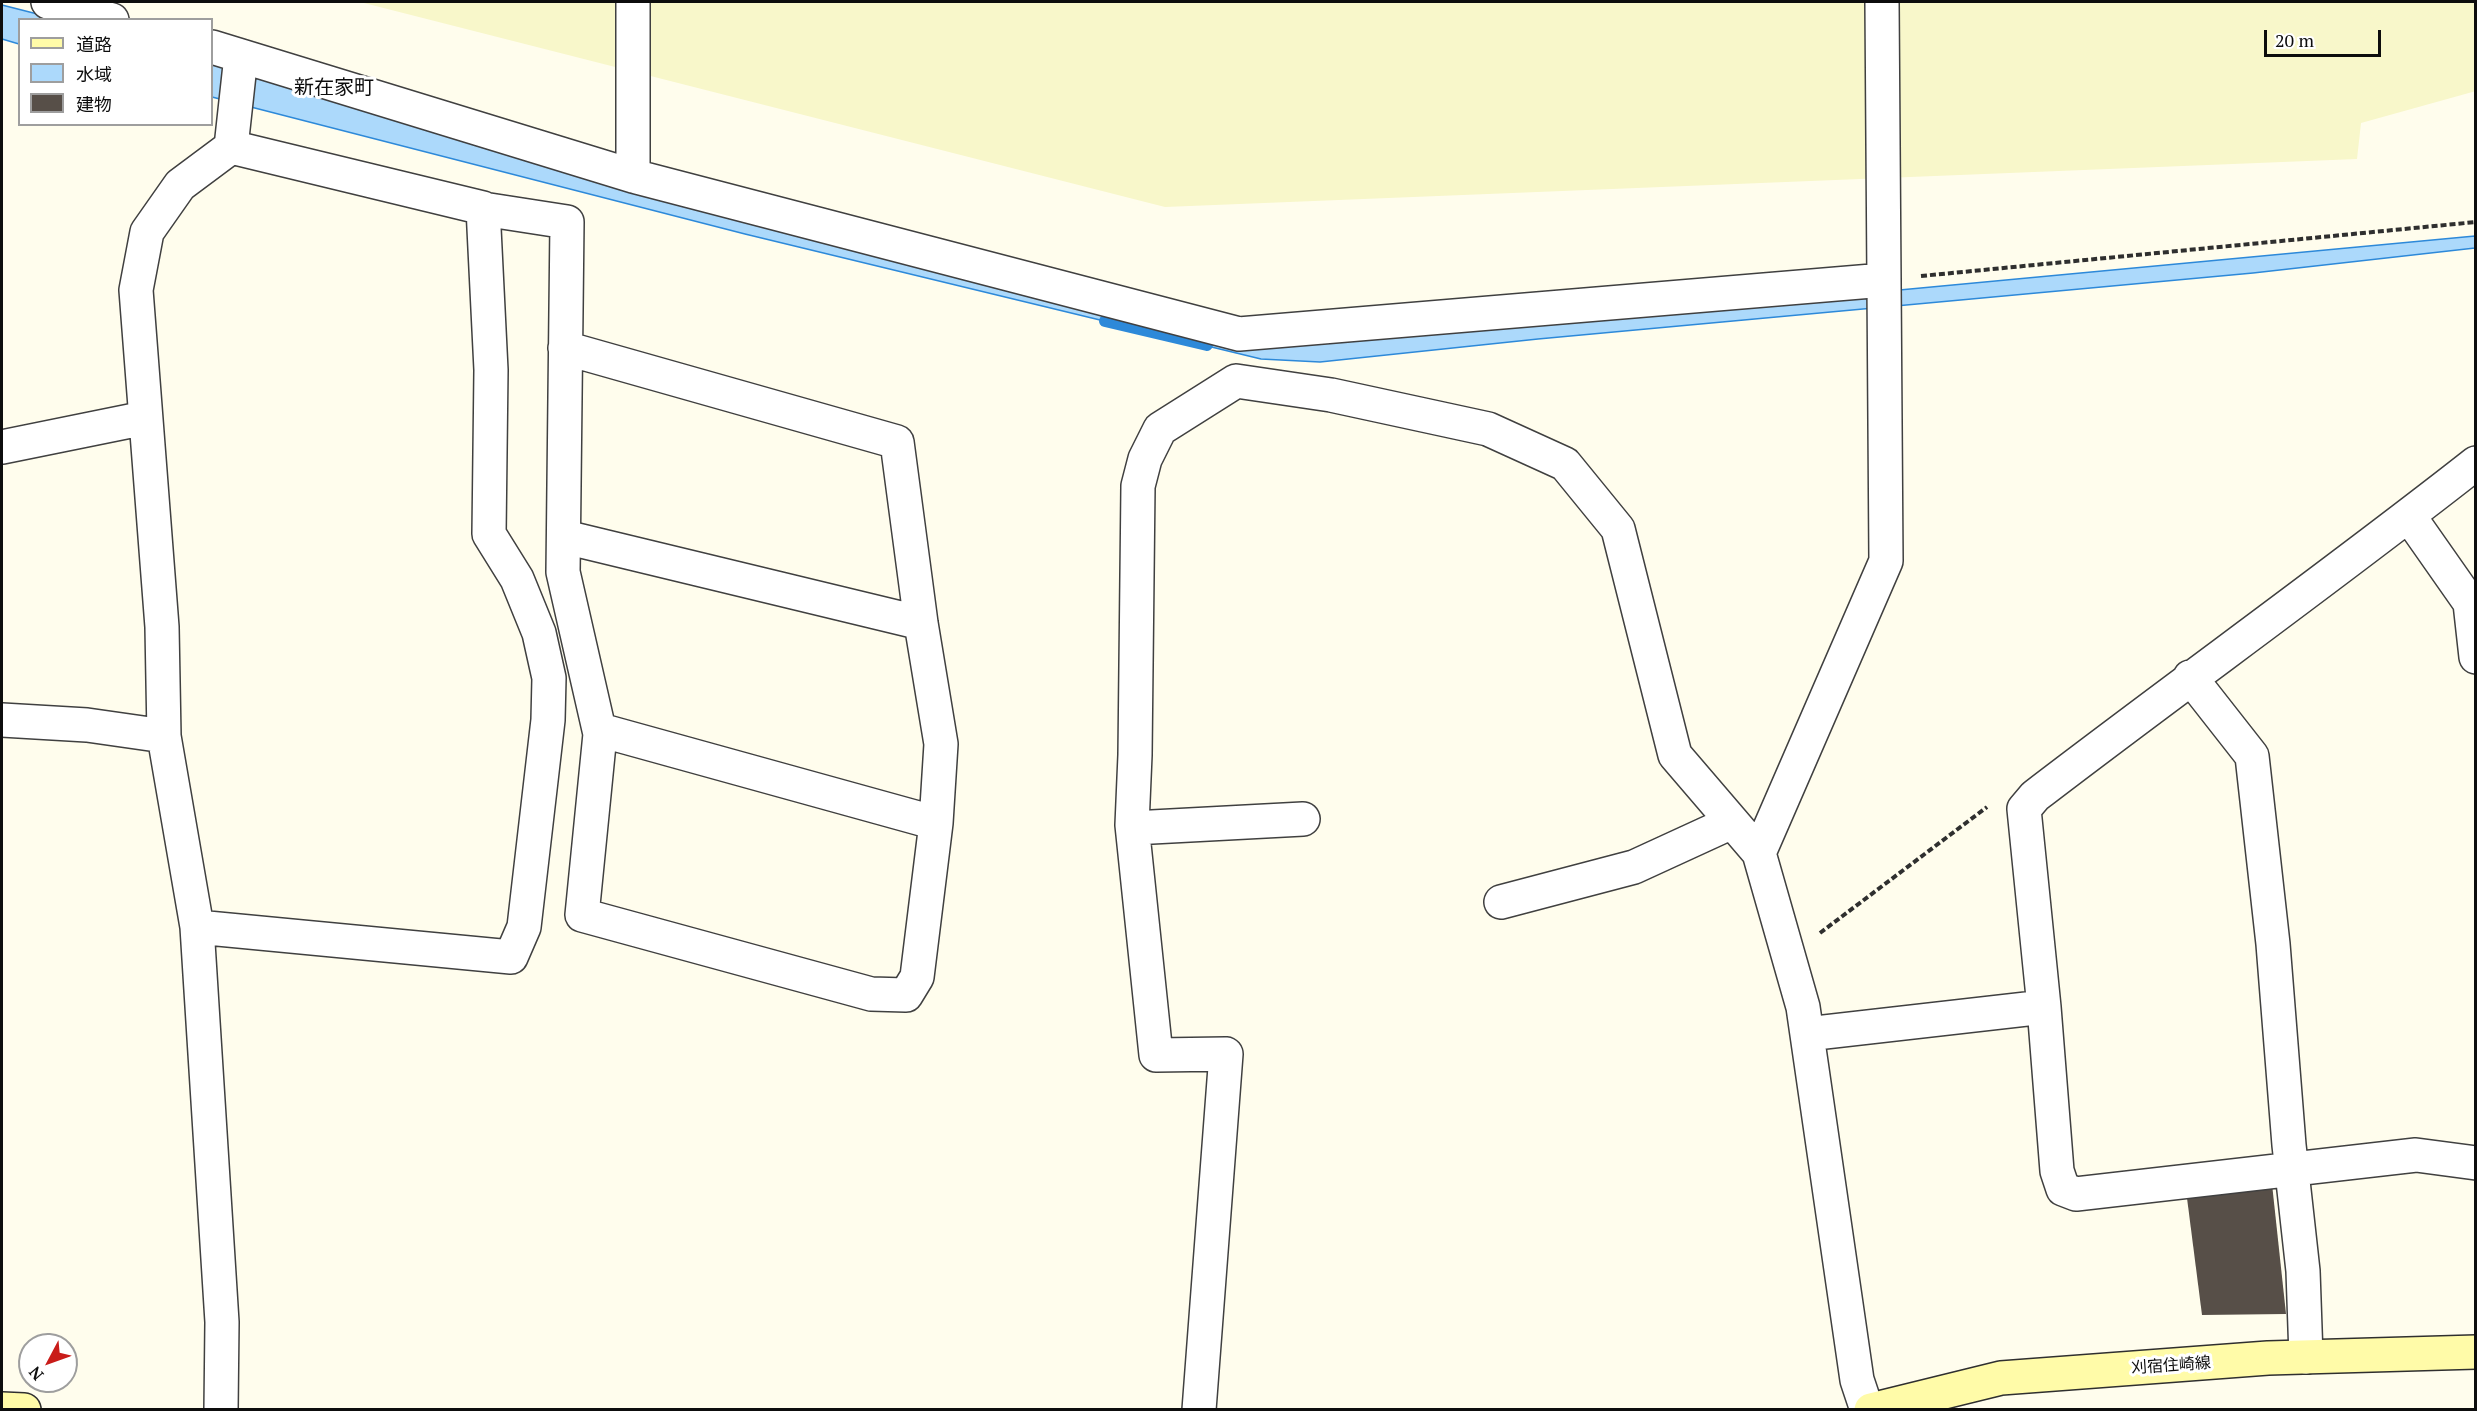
<!DOCTYPE html>
<html>
<head>
<meta charset="utf-8">
<style>
	body { margin:0 }
	#map { position:relative; width:2477px; height:1411px; overflow:hidden; background:#fffded; font-family:"PT Serif","Noto Sans JP",serif }
	canvas { display:block }
	.frame { position:absolute; inset:0; border:3px solid #0d0d0d; pointer-events:none }
	.legend { position:absolute; left:18px; top:18px; width:195px; height:108px; box-sizing:border-box; background:#fff; border:2px solid #9e9e9e; margin:0; padding:8px 10px; list-style:none; font-size:18px; color:#0d0d0d }
	.legend li { display:flex; align-items:center; gap:12px; height:30px }
	.legend b { width:30px; border:2px solid #9e9e9e }
	.north { position:absolute; left:18px; top:1333px; width:60px; height:60px; box-sizing:border-box; background:#fff; border:2px solid #9e9e9e; border-radius:50%; rotate:229deg; font-size:16px; font-weight:700; line-height:24px; text-align:center; color:#0d0d0d }
	.north::after { content:''; display:block; margin:auto; width:21px; height:27px; background:#c91c19; clip-path:polygon(50% 0,100% 100%,50% 72%,0 100%) }
	.scale { position:absolute; left:2264px; top:30px; width:117px; height:27px; box-sizing:border-box; border:3px solid #0d0d0d; border-top:0; padding-left:8px; font-size:18px; line-height:21px; white-space:nowrap; color:#0d0d0d; -webkit-text-stroke:4px #fff; paint-order:stroke }
</style>
</head>
<body>
<div id="map">
<canvas width="2477" height="1411"></canvas>
<div class="frame"></div>
<ul class="legend">
<li><b style="height:8px;background:#fffba8"></b>道路</li>
<li><b style="height:16px;background:#acd9fb"></b>水域</li>
<li><b style="height:16px;background:#574f48"></b>建物</li>
</ul>
<div class="north">N</div>
<div class="scale">20 m</div>
</div>
<script>
const g = document.querySelector('canvas').getContext('2d');
g.lineJoin = 'round';
function paint(path, color) {
  g.fillStyle = color;
  g.fill(path, 'evenodd');
}
function strokePath(path, color, width, dash) {
  g.strokeStyle = color;
  g.lineWidth = width;
  g.lineCap = dash ? 'butt' : 'round';
  g.setLineDash(dash || []);
  g.stroke(path);
}
function label(font, color, halo, rows, align = 'center') {
  g.font = font + ' "PT Serif","Noto Sans JP",serif';
  g.lineWidth = 6;
  g.setLineDash([]);
  g.textBaseline = 'middle';
  g.strokeStyle = halo;
  g.fillStyle = color;
  for (const [text, x, y, turn = 0] of rows) {
    g.save();
    g.translate(x, y);
    g.rotate((+turn || 0) * Math.PI / 180);
    g.textAlign = isNaN(turn) ? turn : align;
    if (halo) g.strokeText(text, 0, 0);
    g.fillText(text, 0, 0);
    g.restore();
  }
}
paint(new Path2D(`
	M360 2H2475L2476 91 2361 123 2357 159 1165 207Z`), '#f8f7ca');
const water = new Path2D(`
	M2 5 57 19 20 20 19 44 2 39Z
	M212 60 1258 346 1569 321 2475 236V248L2253 273 1538 339 1320 362 1261 359 745 234 212 97Z`);
paint(water, '#acd9fb');
strokePath(water, '#2d89d9', 1.5);
strokePath(new Path2D(`
	M1105 321 1207 345`), '#2d89d9', 12);
paint(new Path2D(`
	M2272 1184 2286 1314 2202 1315 2187 1198Z`), '#574f48');
const street = new Path2D(`
	M48 2 112 20
	M212 47 633 176 1239 334 1884 280
	M633 176V2
	M483 209 567 222 563 572 600 734 582 915 871 994 906 995 917 977 936 823 941 744 921 623 897 442 565 348
	M2 447 145 418
	M2409 516 2470 603 2476 657
	M565 537 921 623
	M2190 677 2252 756 2273 944 2289 1145 2303 1271 2306 1357
	M2 720 87 725 164 736
	M600 730 936 823
	M1133 828 1303 819
	M1759 853 1886 561 1882 2
	M1501 902 1634 867 1732 822
	M197 927 511 957 524 927 548 720 549 678 539 633 517 579 489 534 491 370 483 208 231 147
	M2044 1007 2057 1171 2063 1189 2076 1194 2416 1155 2476 1163
	M1807 1034 2044 1007 2024 809 2035 796C2181 684 2331 577 2476 463
	M221 1410 222 1322 197 927 164 736 162 627 136 290 147 232 180 185 231 147 241 56
	M1199 1410 1226 1054 1156 1055 1132 825 1135 755 1138 486 1145 459 1160 429 1236 381 1331 395 1488 429 1565 464 1618 529 1675 755 1759 853 1803 1007 1857 1380 1867 1410`);
const secondary = new Path2D(`
	M2 1409 24 1410
	M1871 1410 2001 1378 2268 1358 2476 1352`);
strokePath(street, '#404040', 36);
strokePath(secondary, '#2f2f2f', 36);
strokePath(new Path2D(`
	M1921 276 2476 222
	M1820 933 1987 807`), '#2f2f2f', 4, [6, 3]);
strokePath(street, '#fff', 33);
strokePath(secondary, '#fffba8', 33);
label('16px', '#0d0d0d', '#fff', [
	["刈宿住崎線",2171,1366,-4]
]);
label('20px', '#0d0d0d', '#fff', [
	["新在家町",334,88]
]);
</script>
</body>
</html>
